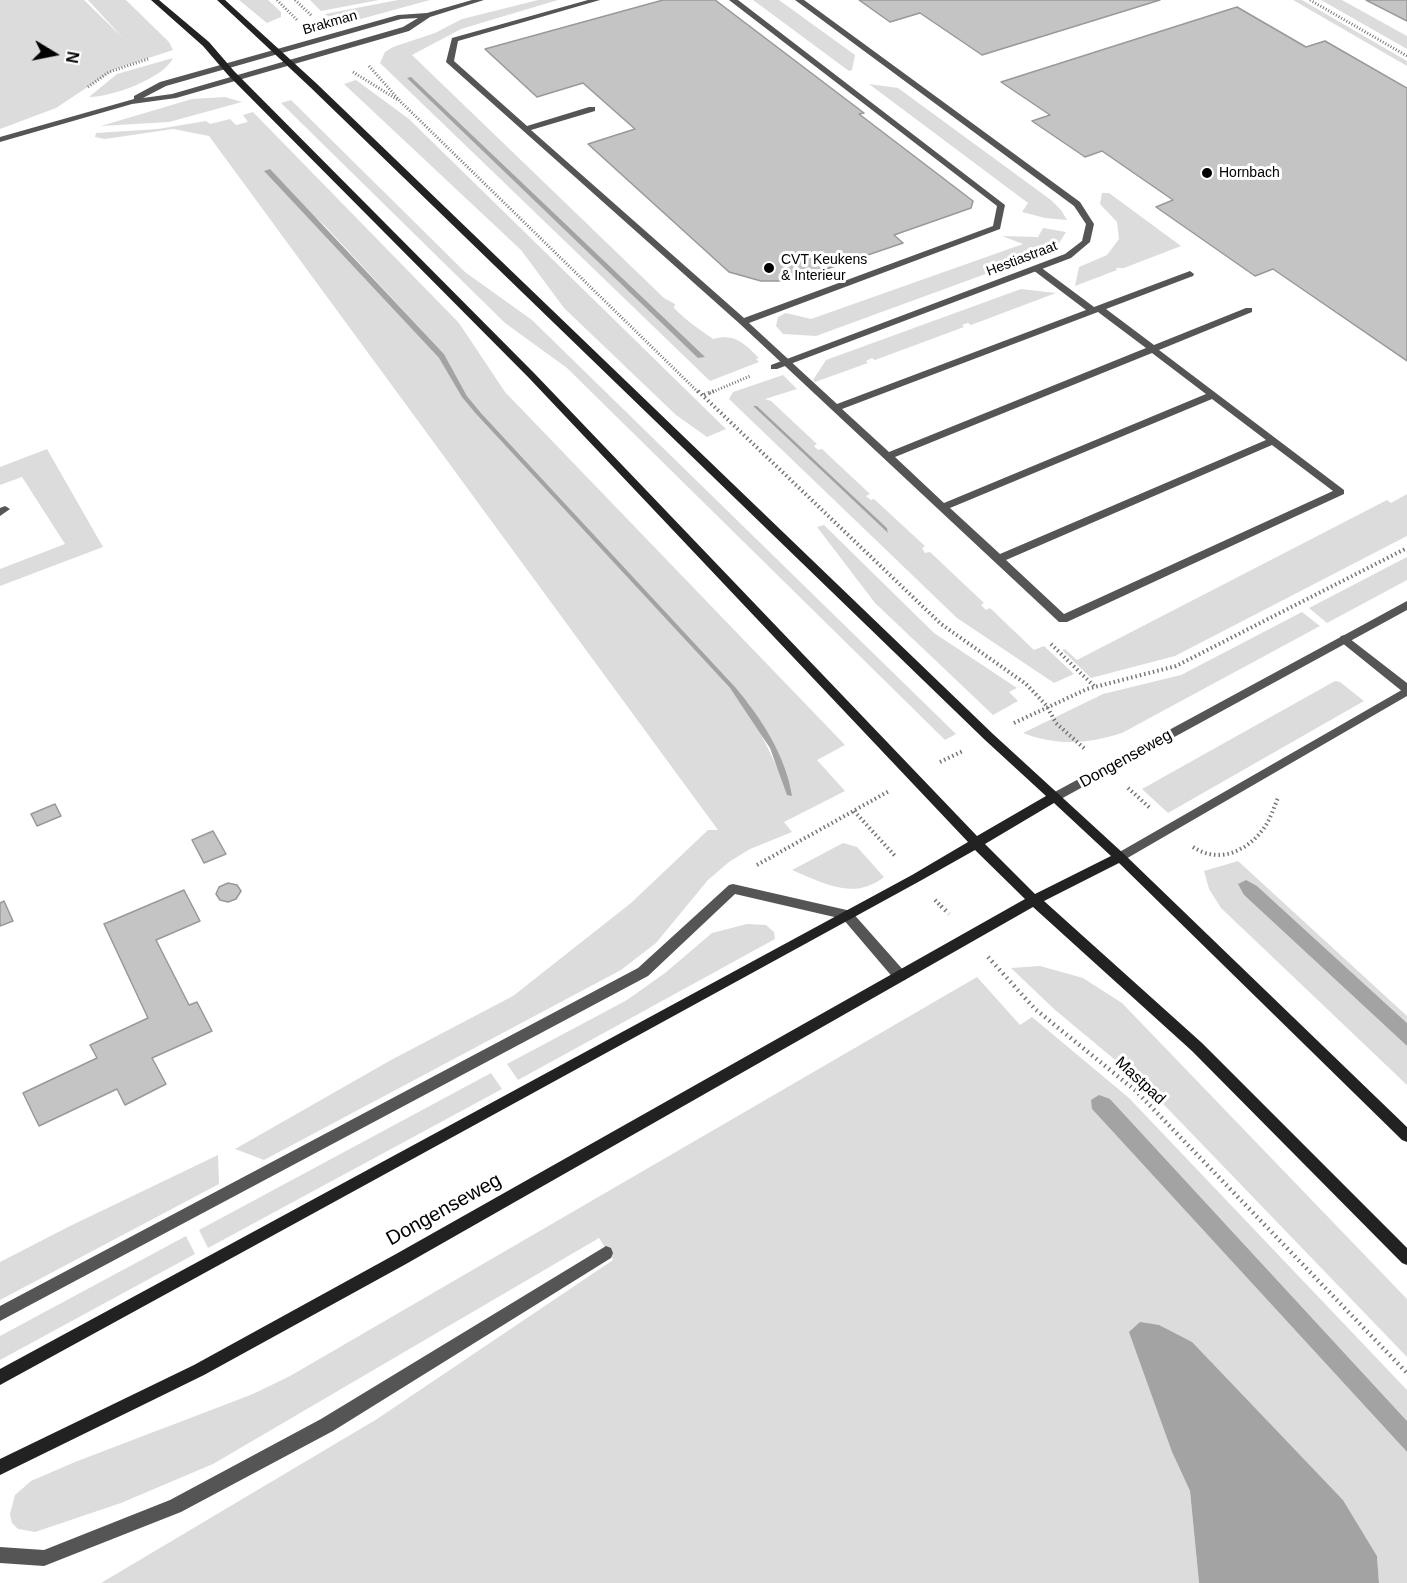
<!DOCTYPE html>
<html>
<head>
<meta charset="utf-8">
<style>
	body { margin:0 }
	#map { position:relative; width:1407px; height:1583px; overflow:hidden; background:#fff; font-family:Arial,sans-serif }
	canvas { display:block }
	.north { position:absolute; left:24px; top:24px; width:60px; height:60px; -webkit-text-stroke:4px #fff; paint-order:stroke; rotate:100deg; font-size:16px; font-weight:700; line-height:24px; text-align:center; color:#000 }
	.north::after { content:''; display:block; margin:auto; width:21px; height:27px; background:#000; clip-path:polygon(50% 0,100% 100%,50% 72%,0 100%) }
</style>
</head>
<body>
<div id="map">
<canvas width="1407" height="1583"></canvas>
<div class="north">N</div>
</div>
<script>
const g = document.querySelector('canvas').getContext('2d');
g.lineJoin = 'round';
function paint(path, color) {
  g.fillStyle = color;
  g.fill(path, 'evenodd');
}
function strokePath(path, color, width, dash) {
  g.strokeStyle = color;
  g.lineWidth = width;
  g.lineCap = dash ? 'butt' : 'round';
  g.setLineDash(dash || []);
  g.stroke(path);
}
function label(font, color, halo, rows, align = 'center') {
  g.font = font + ' Arial,sans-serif';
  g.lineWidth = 6;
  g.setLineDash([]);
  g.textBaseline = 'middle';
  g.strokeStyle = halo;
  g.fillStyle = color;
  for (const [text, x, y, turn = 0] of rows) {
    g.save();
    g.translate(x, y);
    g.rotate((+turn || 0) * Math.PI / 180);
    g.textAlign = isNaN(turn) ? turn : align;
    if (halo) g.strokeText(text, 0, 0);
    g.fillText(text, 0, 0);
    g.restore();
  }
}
paint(new Path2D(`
	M0 0H84L123 38 88 0H126L169 42 173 50 115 69 56 108 0 129Z
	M239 0H268L281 12V17L267 23Z
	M310 0H379L321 11Z
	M398 0H430L339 25 325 14Z
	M538 0H558L461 29 412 55 664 298 675 304 674 308C687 321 699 329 713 339 735 333 744 343 759 358L756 359 759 362 710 381 380 63 385 52 393 47 435 33 462 19Z
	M753 0H779L855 55 852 70 849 71Z
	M1293 0H1302L1407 61V66Z
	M1321 0H1342L1407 36V49Z
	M173 58C163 79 111 97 89 97L117 74Z
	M356 80 409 119 726 429 707 437 676 415 564 308 521 250 344 84Z
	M869 84 898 88 1051 200 1061 210 1067 220 1045 218 1022 212 1028 203Z
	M225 97 242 102 169 122 101 126 192 99Z
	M291 100 465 272 532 320 956 734 945 740 567 368 505 323 281 103Z
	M253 112 459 323 505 392 845 745 817 760 845 791 784 822 792 832 750 849 729 862 708 880 656 943 621 970 264 1160 235 1149 391 1060 513 996 631 903 708 830H718L209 136 173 129 105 139 95 137 96 133 158 129 206 121 210 124 230 119 236 125 248 122 243 115ZM264 171 325 226 444 354 467 396 481 413 736 688 749 704 784 769H778L758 728 730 688 477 415 439 358Z
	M1102 193H1109L1181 246 1124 268H1116L1117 270 1075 286 1079 267 1107 255 1119 239 1117 222 1100 204Z
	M1043 228 1066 232 1058 245 1043 253 816 336 783 334 776 326 778 317 786 313 811 319 1023 244 1002 236 1038 237Z
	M1021 289 1056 293 971 325 968 323 962 325 964 327 875 360 872 358 866 361 868 363 815 382 813 380 826 360Z
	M783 375 797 389 765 399 771 401 817 444 814 446 818 450 822 449 870 494 866 496 871 500 874 499 925 546 922 548 925 553 930 552 984 603 981 605 986 610 990 608 1034 650 1044 646 1074 674 1054 683 957 618 729 399 733 392ZM753 406H757L887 528 888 533Z
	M47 449 103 547 0 586V569L65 544 22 477 0 485V467Z
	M1407 494V536L1175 656 1091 678 1062 650 1065 649 1077 660 1387 500 1391 503Z
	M824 525 934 633 1017 688 1009 692 1018 701 993 715 875 603 817 527Z
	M1407 557V580L1327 623 1309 608Z
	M1302 612 1320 626 1122 733C1088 744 1056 746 1023 733L1103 694 1181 675Z
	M1335 681 1340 682 1364 701 1168 813 1142 789Z
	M843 843 857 847 884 877C854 901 823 883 792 870Z
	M1238 861 1407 1016V1023L1257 886 1244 895 1407 1046V1085L1221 908 1209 889 1204 871Z
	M747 924 766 925 774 932 775 939 518 1080 507 1064 627 1000 665 973 712 933Z
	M1040 966 1083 978 1122 1003 1407 1299V1357L1144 1084 1054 1009 1011 968Z
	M977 977 1020 1025 1032 1017 1129 1098 1407 1390V1421L1110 1099 1092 1109 1407 1452V1583H1379L1377 1556 1343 1500 1192 1343 1130 1332 1172 1452 1190 1491 1199 1583H101L377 1419 613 1260 599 1238 213 1464 121 1503 35 1532 18 1529 12 1523 10 1514 15 1495 31 1481 75 1462 253 1394 290 1376Z
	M491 1073 502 1089 208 1248 199 1230Z
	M218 1155 219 1184 0 1300V1262L70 1226Z
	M186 1236 195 1254 0 1360V1336Z`), '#dcdcdc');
paint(new Path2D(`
	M411 77 704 356 705 357 698 358 407 78Z
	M270 169 444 354 467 396 481 413 736 688C761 718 786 756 792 796L787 795 770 748 730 688 477 415 462 397 439 358 264 171Z
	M753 406H757L887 528 888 533Z
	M1246 880 1257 886 1407 1023V1046L1244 895 1238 884Z
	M1099 1095 1110 1099 1407 1421V1452L1092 1109 1091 1100Z
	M1140 1322 1159 1325 1192 1342 1343 1500 1377 1556 1379 1583H1199L1190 1491 1172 1452 1129 1332Z`), '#a3a3a3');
const building = new Path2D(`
	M663 0H715L864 113 859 114 973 201 971 208 894 235 903 243 803 277 788 281H761L729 272 588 144 635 129 583 83 537 97 485 49Z
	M859 0H1160L982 55 920 13 890 22Z
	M1366 0H1407V21Z
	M1237 7 1306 47 1325 41 1407 88V361L1273 269 1255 276 1156 207 1173 200 1102 151 1085 157 1032 121 1050 115 1001 82Z
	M55 804 61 816 37 826 31 814Z
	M213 831 226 854 204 863 192 840Z
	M228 883 237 885 241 891 236 899 228 902 220 900 216 894 219 887Z
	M184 890 200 921 156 940 189 1005 197 1002 212 1031 152 1058 166 1084 125 1105 117 1089 39 1126 23 1093 97 1058 90 1045 148 1018 104 924Z
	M4 901 13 921 0 926V903Z`);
paint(building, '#c4c4c4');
strokePath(building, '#999', 1.5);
strokePath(new Path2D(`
	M277 0 297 20
	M295 0 312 16
	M1310 0 1407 56
	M369 66 401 102 699 393
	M353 72 398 100
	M88 87 109 72 148 59
	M710 393 750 376`), '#777', 3, [1, 2]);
strokePath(new Path2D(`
	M698 391 941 624 1026 684 1046 705 1056 723 1085 749
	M704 395 714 391
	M1051 644 1095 687
	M1014 723 1087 689 1176 666 1407 548
	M940 762 963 751
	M1128 788 1150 808
	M854 811 896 857
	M1193 847C1220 865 1250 850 1266 825 1271 817 1274 807 1278 798
	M757 865 889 791
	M935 900 942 907`), '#777', 4, [1.5, 3]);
strokePath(new Path2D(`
	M941 906 949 914
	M988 957 1035 1009 1136 1091 1407 1373`), '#777', 4.5, [1.5, 4]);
paint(new Path2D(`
	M588 0H600L458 41 454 61 527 126 589 107H595V111L531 130 744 318 993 226 997 206 729 0H738L1005 205 1000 229 749 323 837 404 1086 310 1033 270V266H1039L1094 307 1190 271 1194 274 1193 276 1106 309 1154 345 1246 308H1252V312L1159 350 1344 490V494L1067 622H1059L740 324 446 62 452 38ZM1098 312 1146 348 889 452 842 409ZM1152 353 1206 394 944 503 895 457ZM1212 399 1266 440 1000 554 950 508ZM1272 445 1333 491 1064 614 1006 560Z
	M5 506 10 509 0 516V508Z
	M1345 635 1407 683V693L1403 692 1341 642 1339 639 1341 636Z`), '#555');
paint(new Path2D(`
	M472 0H484L430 17 409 31 176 98 132 104 0 142V137L134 99V96L160 82 398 15 427 13ZM418 18 403 27 172 94 143 98 166 86 401 19Z
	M795 0H804L1080 202 1094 224 1090 242 1071 258 777 369H771V365L1065 254 1082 241 1086 224 1074 206Z
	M733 884 851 911 905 972 907 976 905 980 900 981 895 980 843 919 735 894 648 976 0 1321V1306L638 968 729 885Z
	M606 1246 611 1248 613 1253 611 1258 333 1431 181 1512 44 1566 0 1563V1547L44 1550 170 1500 321 1419Z`), '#555');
paint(new Path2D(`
	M1407 601V610L1059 800H1051L1049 797 1051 794Z
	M1407 687V696L1124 860H1116L1114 857 1116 854Z`), '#555');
paint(new Path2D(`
	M151 0H159L209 42 234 71 535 374 977 836 1046 796 985 740 310 87 217 0H225L316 83 993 734 1124 854 1407 1127V1142L1402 1140 1119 863 1044 901 1202 1043 1407 1248V1265L1402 1263 1192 1051 1033 907 406 1264 204 1375 0 1475V1459L194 1365 396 1254 1025 899 975 850 920 881 0 1385V1369L912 875 968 842 529 378 228 75 203 46ZM1054 803 1111 856 1035 894 985 844Z`), '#222');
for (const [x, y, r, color] of [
	[1207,173,6,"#000"],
	[769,268,6,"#000"]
]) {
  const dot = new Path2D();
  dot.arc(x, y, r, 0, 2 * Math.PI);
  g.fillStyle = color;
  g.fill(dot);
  strokePath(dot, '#fff', 2);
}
label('14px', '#000', '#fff', [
	["Brakman",330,23,-16],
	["Hestiastraat",1022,259,-21]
]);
label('14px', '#000', '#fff', [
	["Hornbach",1219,173],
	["CVT Keukens",781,260],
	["& Interieur",781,276]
], 'left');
label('16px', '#000', '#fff', [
	["Dongenseweg",1126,759,-29],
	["Mastpad",1140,1081,43]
]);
label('20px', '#000', '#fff', [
	["Dongenseweg",444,1210,-29]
]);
</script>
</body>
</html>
